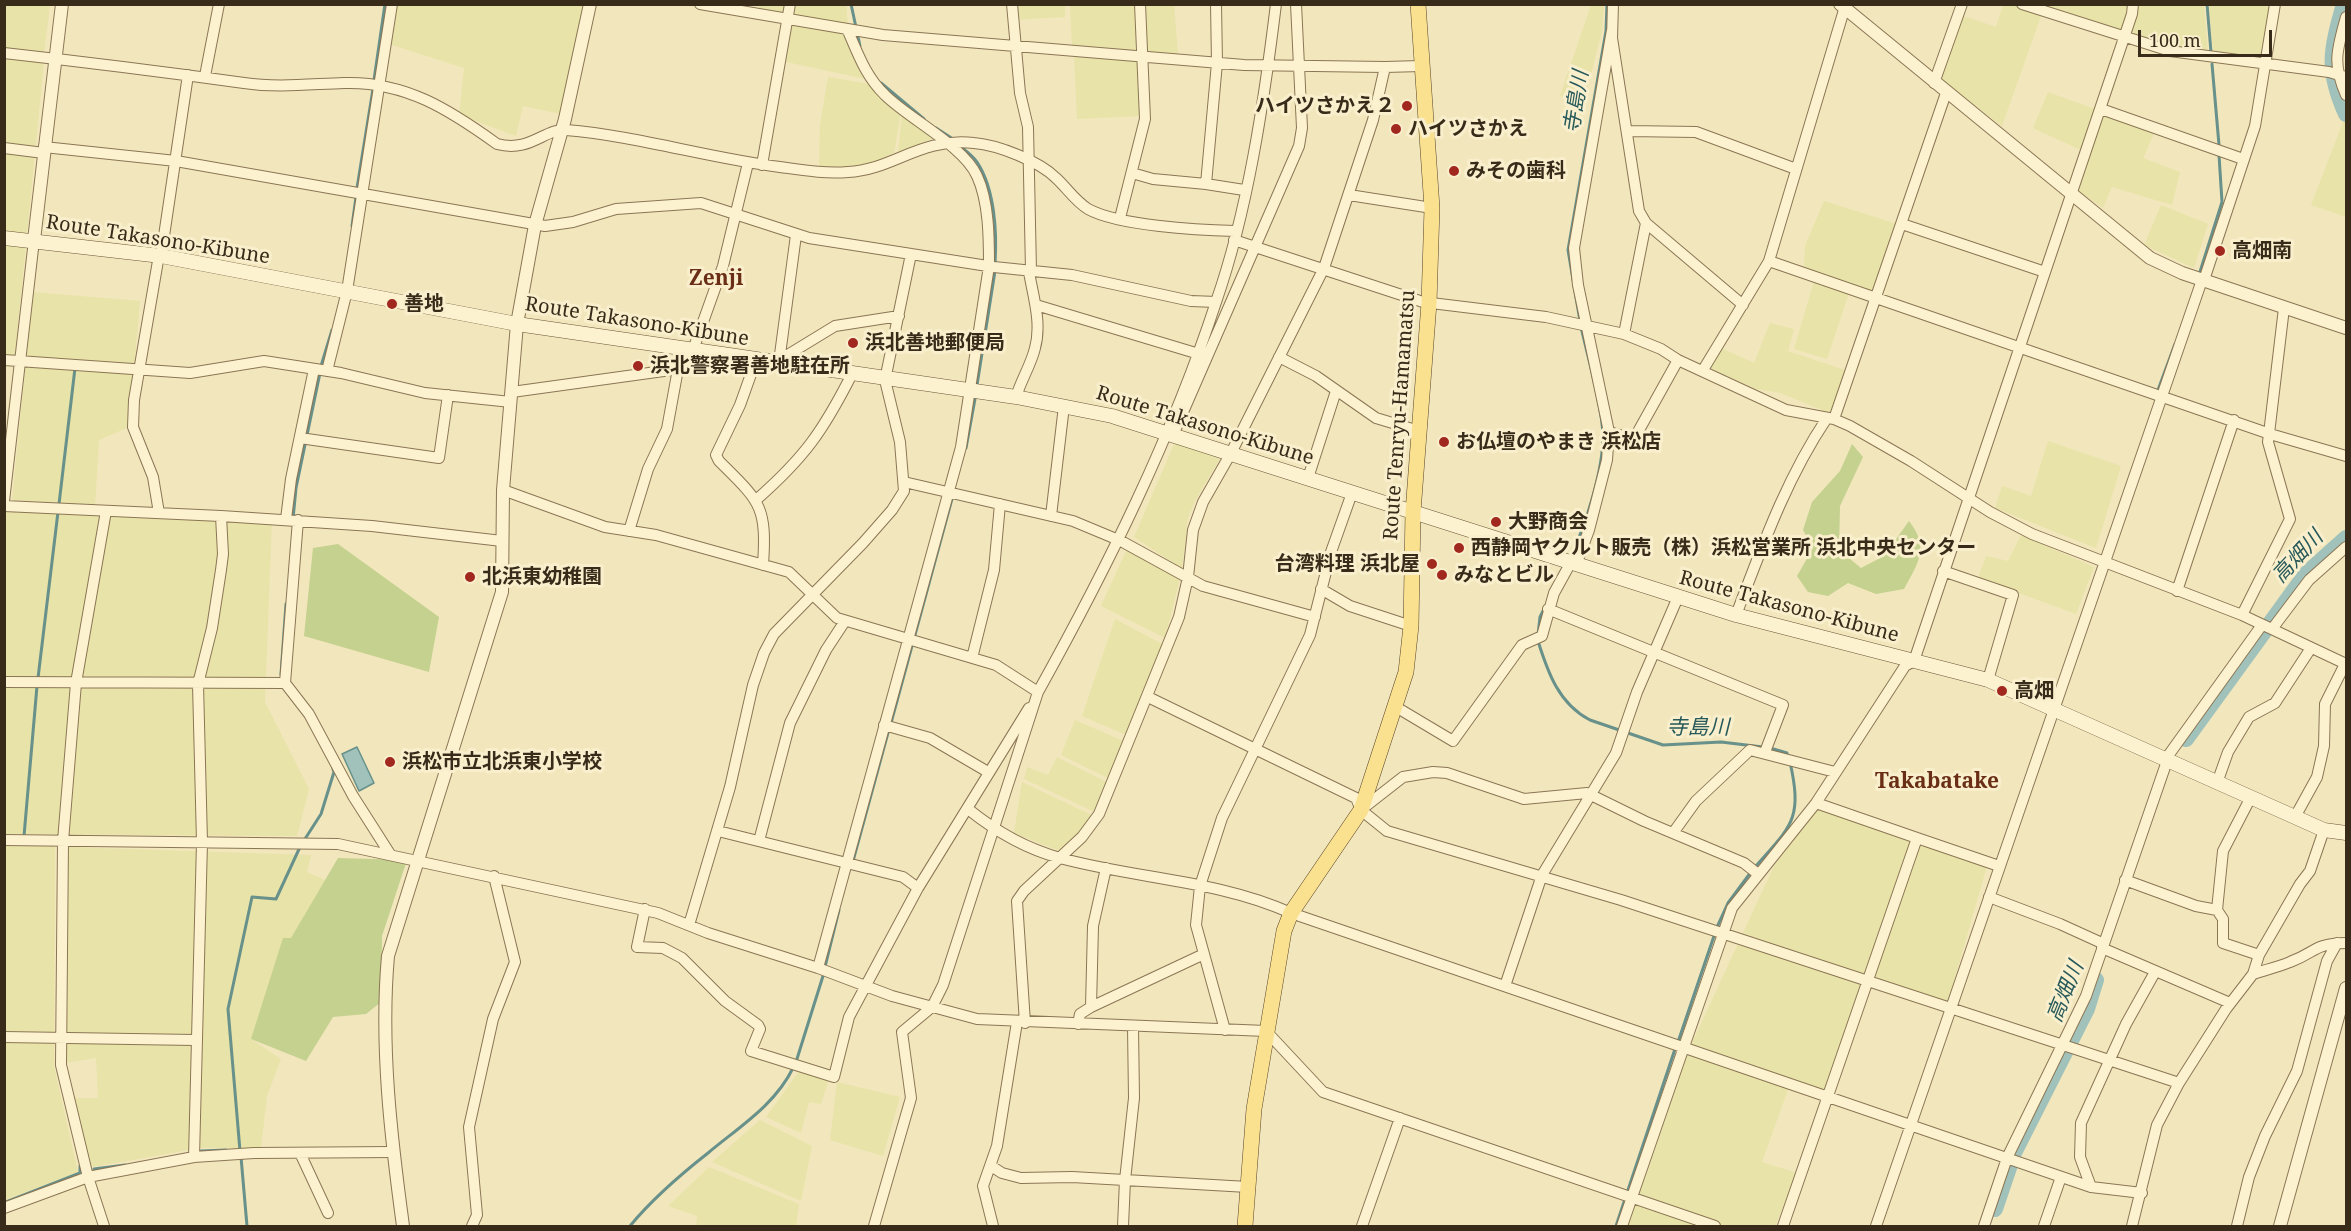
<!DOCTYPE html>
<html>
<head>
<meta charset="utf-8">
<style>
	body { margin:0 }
	#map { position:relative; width:2351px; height:1231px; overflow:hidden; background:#f2e6bc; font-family:"Noto Serif",serif }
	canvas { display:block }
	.frame { position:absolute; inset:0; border:6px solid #382b1a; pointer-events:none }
	.scale { position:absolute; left:2138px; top:30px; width:134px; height:27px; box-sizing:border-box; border:3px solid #382b1a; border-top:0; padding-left:8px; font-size:18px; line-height:21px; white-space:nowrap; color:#382b1a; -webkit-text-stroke:4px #f9efcc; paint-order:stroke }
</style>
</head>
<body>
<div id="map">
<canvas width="2351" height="1231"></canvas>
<div class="frame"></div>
<div class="scale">100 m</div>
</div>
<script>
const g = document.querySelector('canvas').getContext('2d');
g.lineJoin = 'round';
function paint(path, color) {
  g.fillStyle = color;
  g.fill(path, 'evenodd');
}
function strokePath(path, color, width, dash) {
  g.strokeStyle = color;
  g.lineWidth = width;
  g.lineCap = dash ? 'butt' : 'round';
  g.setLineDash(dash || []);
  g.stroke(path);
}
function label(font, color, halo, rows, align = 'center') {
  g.font = font + ' "Noto Serif","Noto Sans JP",serif';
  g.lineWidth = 6;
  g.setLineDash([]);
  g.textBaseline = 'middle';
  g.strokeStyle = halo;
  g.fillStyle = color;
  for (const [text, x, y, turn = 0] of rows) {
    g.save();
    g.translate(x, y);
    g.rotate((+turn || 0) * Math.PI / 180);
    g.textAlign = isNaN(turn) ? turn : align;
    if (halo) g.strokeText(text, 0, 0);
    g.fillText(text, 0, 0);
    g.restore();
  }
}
paint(new Path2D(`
	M5 5H50L44 54 5 49Z
	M393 5H587L561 114 523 106 516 136 459 115 464 68 386 43Z
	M759 5H790L788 19 846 34 865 79 782 61 788 20 758 15Z
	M794 5H846L848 25 792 15Z
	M1013 5H1065V17L1013 20Z
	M1070 5H1135L1136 51 1072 46Z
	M1144 5H1174L1178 54 1148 52Z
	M1591 5H1604L1602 31 1584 102 1560 96Z
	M2003 5H2013L2041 16 2002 126 1941 79 1963 16 1996 27Z
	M2032 5H2130L2121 34Z
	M2135 5H2204L2208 53 2171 49 2130 34Z
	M2209 5H2272L2262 59 2213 52Z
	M1074 56 1134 60 1139 64 1141 116 1077 119Z
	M5 57 44 62 15 355 5 354Z
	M828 77 869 84 901 112 894 153 862 167 819 169 820 125Z
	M2048 92 2155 131 2143 158 2180 172 2172 205 2112 187 2103 208 2075 189 2087 153 2033 128Z
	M902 114 934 138 898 153Z
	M2345 117 2346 122V217L2311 205Z
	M1824 201 1897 224 1874 291 1871 293 1804 269 1805 246Z
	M2161 205 2208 224 2194 268 2144 245Z
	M1814 281 1849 293 1827 359 1794 349Z
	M33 292 140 301 129 427 99 440 95 507 12 500Z
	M1770 323 1794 329 1788 351 1848 371 1832 414 1780 393 1756 389 1712 369 1710 365 1721 348 1754 363Z
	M2048 441 2121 466 2096 548 1995 508 2002 486 2031 496Z
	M1175 442 1220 458 1195 501 1188 518 1182 569 1134 537Z
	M5 506 272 518 265 702 309 789 297 836 5 834Z
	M2021 535 2094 567 2076 614 1978 578 1986 556 2008 561Z
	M1127 549 1180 579 1165 638 1101 606Z
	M1115 619 1164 645 1131 737 1082 716Z
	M1075 720 1128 743 1114 781 1061 755Z
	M1057 757 1112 785 1099 814 1024 779 1027 767 1048 775Z
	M1022 782 1096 817 1064 853 1014 833Z
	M1819 808 1987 866 1946 1009 1867 981 1828 1097 1790 1084 1762 1162 1797 1173 1775 1226H1625L1648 1171 1686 1056 1774 866Z
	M5 846H55L54 1066 78 1172 5 1200Z
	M68 847 311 855 307 872 325 880 291 939 251 1039 281 1059 267 1096 261 1148H200L92 1167 70 1098H98L96 1058 65 1063Z
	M800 1070 829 1079 821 1104 809 1102 801 1133 766 1117Z
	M837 1082 900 1097 883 1156 830 1140Z
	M760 1120 812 1146 801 1201 712 1162Z
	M709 1167 799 1204 796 1226H696L697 1216 668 1206Z`), '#e8e3a8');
paint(new Path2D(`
	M1852 444 1863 457 1840 506 1839 550 1861 568 1884 556 1909 521C1930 548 1918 563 1904 589L1876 594 1848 583 1828 596 1808 592 1797 576 1813 548 1803 530 1812 502 1840 471Z
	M338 544 439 617 429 672 304 636 313 548Z
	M338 858 407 860 382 936 381 1002 366 1014 333 1017 306 1061 251 1039 283 938H291Z`), '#c4d18f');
const water = new Path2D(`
	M357 747 374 783 359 791 342 754Z`);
paint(water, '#a0c2bb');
strokePath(water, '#67918a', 1.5);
strokePath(new Path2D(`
	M851 4 860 46
	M2207 4 2211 52
	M2212 64 2219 145
	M374 80 385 4
	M881 83 924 119
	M936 128 953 139
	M960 146C966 151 973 156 977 162 995 189 997 233 995 264
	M357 188 373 89
	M352 226 356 197
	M2199 275 2222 202 2219 155
	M1580 321 1568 250 1606 31 1607 4
	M321 366 332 330
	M977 385 995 271
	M2158 390 2175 344
	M966 448 975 399
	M59 504 75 368
	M293 519 296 488 320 373
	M1571 556C1586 524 1603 471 1603 436 1602 406 1588 358 1581 327
	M1538 635 1540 617 1545 607
	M1538 641C1548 673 1559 704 1590 720L1663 745 1721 742 1763 747
	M281 674 286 604
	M38 678 58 512
	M891 723 953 495
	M1770 748 1787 753V756
	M24 836 37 686
	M303 842 321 814 334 772 333 769
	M853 861 889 729
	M1755 867C1791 826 1803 820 1790 762
	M1717 927 1728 903 1751 872
	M825 967 839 910
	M1678 1042 1714 936
	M796 1062 823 976
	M201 1151 226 1150
	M240 1151 228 1009 252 897 276 899 300 847
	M241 1157 247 1226
	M94 1169 125 1165
	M6 1202 80 1173V1166
	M630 1226C653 1198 680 1175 708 1153 739 1127 775 1105 793 1068
	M1616 1226 1675 1049`), '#67918a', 3);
strokePath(new Path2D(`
	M2344 4C2331 50 2326 70 2346 114
	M2186 739 2306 574 2346 538
	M1995 1209 2014 1153 2087 1009 2096 980`), '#a0c2bb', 16);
const minor = new Path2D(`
	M700 4 883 35 1244 65 1385 67
	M1012 4 1020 93 1028 127 1031 271
	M1216 4 1217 63 1206 184 1244 190
	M1613 4 1612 38 1639 211 1646 223 1743 305
	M2022 4 2170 51 2329 72 2346 77
	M2346 17C2337 50 2332 63 2346 95
	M4 53C85 62 165 72 244 83 277 88 311 84 344 83 405 81 450 110 497 144 530 153 545 128 566 130 638 136 708 158 780 167 802 170 825 174 848 172 893 170 920 137 974 143 998 145 1039 161 1056 178 1067 188 1075 201 1088 209 1119 226 1199 230 1235 231
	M205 76 219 4
	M1934 83 1962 4
	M2101 109 2243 159
	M1628 131 1696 132 1796 169
	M44 147 176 161 545 226 573 222 616 209 701 203 809 238 994 267 1072 275 1191 301 1216 302C1172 437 1107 568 1038 692
	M4 148 44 153
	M762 165 790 4
	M1132 173 1153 179 1206 184
	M1349 195 1432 208
	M1120 218 1145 119 1140 4
	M1902 224 2045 272
	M1234 240 1423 302 1546 317 1624 334 1661 349 1678 360 1786 410 1834 419 1850 426 1911 461 1990 512 2032 534 2242 615 2346 664
	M159 255 134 400 133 427 153 477 159 513
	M161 256 188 75
	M1769 261 2270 434 2346 456
	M2204 280 2255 126 2275 4
	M1216 302C1248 210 1264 102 1276 4
	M1036 305 1199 354
	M1624 334 1646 223
	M693 350 723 266 748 163
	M1279 357 1316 376 1376 418 1419 431
	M4 360 190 373 264 361 341 373 425 393 511 402
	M776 362 835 326 899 316
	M779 362 796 235
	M755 363 740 405 716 455 719 461C760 502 767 505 763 565
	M1703 370 1769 261 1844 10
	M327 371 347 291 392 4
	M512 392 678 369 752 363
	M1016 397C1021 380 1031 365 1035 348 1042 323 1033 296 1029 272
	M1834 419 1946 93
	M1609 432 1634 439 1678 360
	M1173 435 1299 146 1302 128 1296 4
	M300 438 439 458 448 395
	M1308 478 1336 391
	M904 482 1073 521 1121 541 1203 586 1315 617
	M503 490 605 527 656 535 789 572 837 618 996 665 1038 692 943 985 932 1007 902 1032 911 1098 874 1226
	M756 500C805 457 823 431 852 374
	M4 501 34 240
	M4 506 221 516 223 554 221 570 212 628 198 684 202 842 194 1157
	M221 516 372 526 502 541
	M1051 516 1064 406
	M286 519 291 479 314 369
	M629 531 648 469 667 429 678 369
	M1576 565 1589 530 1607 460 1609 432 1578 285 1574 248 1612 30
	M1943 571 2013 595 1988 680
	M1321 589 1350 606 1411 626
	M2177 591 2234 420
	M1548 609 1783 705 1765 752
	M1736 615C1762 547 1786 479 1827 418
	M2242 615 2290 519 2268 442 2284 308
	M2272 629 2309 580 2346 547
	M972 658 994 570 1000 504
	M4 682 285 683 309 714 353 796 390 854
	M285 683 298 520
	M1148 697 1356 798 1361 810 1387 831 1621 900 2179 1083
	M1396 707 1453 741 1522 645 1542 636 1554 593 1570 564
	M884 725 930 738 988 772
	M2165 760 2262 625
	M2217 783 2228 752 2249 717 2275 703 2311 648
	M968 809C994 830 1027 849 1060 858 1137 879 1218 880 1291 913L2091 1187 2142 1193
	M1362 809 1403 777 1433 772 1447 773 1524 799 1587 793 1644 821 1744 863 1758 874
	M2295 817 2317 777 2324 746 2325 704 2345 664
	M718 831 903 877 918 888
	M1673 833 1696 801 1750 750 1835 772
	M1917 838 1999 866
	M4 840 338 844 658 913 708 933 818 968 892 996 977 1019 1266 1031 1323 1092 1715 1226
	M759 841 790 723 826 650 845 621
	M2125 880 2196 906 2217 910 2223 851 2251 797
	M1989 897 2060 924 2104 944
	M645 909 637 947 663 948 682 958 725 1001 758 1025 760 1029 751 1051 834 1077 849 1017 918 888 1029 708
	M2217 910 2223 919V943L2259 955
	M689 925 730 787 753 685 764 653 774 634 863 543 892 510 904 491 900 442 885 380 911 254
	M2102 948 2230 1003
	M818 968 961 447 989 266C989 238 989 202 977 176 964 146 909 119 885 95 866 77 858 54 848 31
	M2253 974C2265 970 2278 967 2290 962 2317 952 2312 944 2346 943
	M1505 986 1542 875 1616 753 1637 692 1678 597
	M1091 1007 1093 926 1106 868
	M1025 1023 1017 901 1024 891 1082 837 1099 814 1179 617 1188 577 1193 530 1203 502 1231 453 1324 268 1373 120 1385 67 1421 66
	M1078 1024 1080 1014 1091 1007 1204 954
	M1225 1030 1196 925 1200 886 1222 818 1310 635 1331 552 1352 493
	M4 1037 195 1040
	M300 1153 328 1213
	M991 1166 1002 1173 1021 1178 1072 1177 1248 1187
	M2091 1187 2080 1157 2081 1123 2126 1024 2155 972
	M4 1208 88 1177 194 1157 254 1153 394 1152
	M104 1226 88 1177 61 1065 63 841 76 683 106 511
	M472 1226 477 1215 469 1127 493 1019 515 962 494 876
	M993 1226 983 1186 997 1146 1017 1022
	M1123 1226 1125 1180 1134 1098 1133 1027
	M1362 1226 1400 1118
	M1622 1226 1732 908 1816 803 1905 666 1914 661 2132 14 2133 4
	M1783 1226 1917 838 1816 803
	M1876 1226 2202 280
	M1984 1226 2007 1158 2086 996 2167 761
	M2044 1226 2061 1177
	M2132 1226 2157 1125 2179 1083 2226 1009 2253 974 2259 955 2300 884 2310 871 2324 830
	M2237 1226 2249 1177 2265 1136 2297 1071 2327 961 2337 943`);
const tertiary = new Path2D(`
	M1840 4 2150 258 2182 273 2346 328
	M34 240 62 4
	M403 1226C391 1138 380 1045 388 956L502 592 503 490 517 324 535 225 565 119 590 4
	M2280 1226 2346 988`);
const secondary = new Path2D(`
	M4 238 161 256 517 324 1016 397 1112 416 1736 615 1988 680 2324 830 2346 833`);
const primary = new Path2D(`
	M1245 1226 1254 1109 1284 931 1291 913 1361 810 1406 672 1411 626 1413 512 1429 303 1432 208 1418 4`);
strokePath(minor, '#8b7654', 12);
strokePath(tertiary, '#8b7654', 14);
strokePath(secondary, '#6c5637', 15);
strokePath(primary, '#584329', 16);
strokePath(minor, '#fcf2d0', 10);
strokePath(tertiary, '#fcf2d0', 12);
strokePath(secondary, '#fcf2d0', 14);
strokePath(primary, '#fae18f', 15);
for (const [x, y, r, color] of [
	[1407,106,6,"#a0281e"],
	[1396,129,6,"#a0281e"],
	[1454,171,6,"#a0281e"],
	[2220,251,6,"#a0281e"],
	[392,304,6,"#a0281e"],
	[853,343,6,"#a0281e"],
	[638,366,6,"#a0281e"],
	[1444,442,6,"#a0281e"],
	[1496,522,6,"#a0281e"],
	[1459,548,6,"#a0281e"],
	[1432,564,6,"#a0281e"],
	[1442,575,6,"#a0281e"],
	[470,577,6,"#a0281e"],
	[2002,691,6,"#a0281e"],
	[390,762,6,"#a0281e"]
]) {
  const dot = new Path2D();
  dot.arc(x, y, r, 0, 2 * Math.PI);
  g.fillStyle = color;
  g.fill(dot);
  strokePath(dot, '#f9efcc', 2);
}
label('bold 20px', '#382b1a', '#f9efcc', [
	["ハイツさかえ２",1395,106,"right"],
	["ハイツさかえ",1408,129],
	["みその歯科",1466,171],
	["高畑南",2232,251],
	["善地",404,304],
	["浜北善地郵便局",865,343],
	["浜北警察署善地駐在所",650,366],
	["お仏壇のやまき 浜松店",1456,442],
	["大野商会",1508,522],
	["西静岡ヤクルト販売（株）浜松営業所 浜北中央センター",1471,548],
	["台湾料理 浜北屋",1420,564,"right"],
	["みなとビル",1454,575],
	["北浜東幼稚園",482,577],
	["高畑",2014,691],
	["浜松市立北浜東小学校",402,762]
], 'left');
label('20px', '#382b1a', '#f9efcc', [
	["Route Takasono-Kibune",158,240,9],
	["Route Takasono-Kibune",637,322,9],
	["Route Tenryu-Hamamatsu",1400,415,-86],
	["Route Takasono-Kibune",1205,426,17],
	["Route Takasono-Kibune",1789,607,15]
]);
label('italic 21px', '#28595a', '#f9efcc', [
	["寺島川",1577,102,-81],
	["高畑川",2298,557,-47],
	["寺島川",1698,728],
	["高畑川",2066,992,-68]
]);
label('bold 21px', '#692e15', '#f9efcc', [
	["Zenji",716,279],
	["Takabatake",1937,782]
]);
</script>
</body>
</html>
